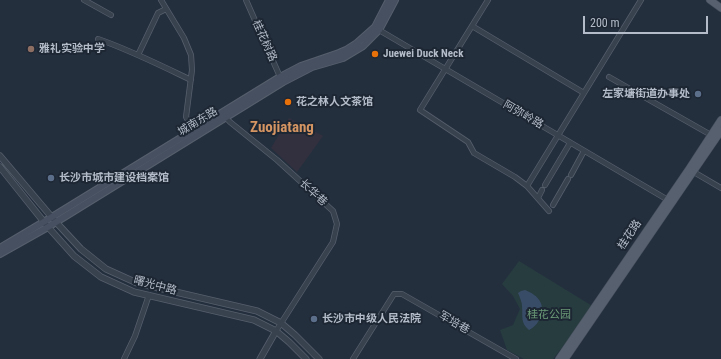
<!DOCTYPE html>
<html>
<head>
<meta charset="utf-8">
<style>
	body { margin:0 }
	#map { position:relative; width:721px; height:359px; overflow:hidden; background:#242f3e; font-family:"Roboto Condensed",sans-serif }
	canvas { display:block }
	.scale { position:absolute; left:583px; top:16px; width:125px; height:18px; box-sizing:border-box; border:2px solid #b4bcc9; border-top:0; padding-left:5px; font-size:12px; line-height:14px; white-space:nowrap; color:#b4bcc9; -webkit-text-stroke:3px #1d2633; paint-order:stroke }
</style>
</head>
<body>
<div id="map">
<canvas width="721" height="359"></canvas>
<div class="scale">200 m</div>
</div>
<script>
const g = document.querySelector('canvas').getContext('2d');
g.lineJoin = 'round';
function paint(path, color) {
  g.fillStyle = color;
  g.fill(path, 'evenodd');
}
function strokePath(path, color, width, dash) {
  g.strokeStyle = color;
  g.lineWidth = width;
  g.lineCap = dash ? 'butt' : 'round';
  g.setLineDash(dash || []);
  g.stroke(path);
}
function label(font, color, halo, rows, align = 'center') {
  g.font = font + ' "Roboto Condensed","Noto Sans SC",sans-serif';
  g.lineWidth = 4;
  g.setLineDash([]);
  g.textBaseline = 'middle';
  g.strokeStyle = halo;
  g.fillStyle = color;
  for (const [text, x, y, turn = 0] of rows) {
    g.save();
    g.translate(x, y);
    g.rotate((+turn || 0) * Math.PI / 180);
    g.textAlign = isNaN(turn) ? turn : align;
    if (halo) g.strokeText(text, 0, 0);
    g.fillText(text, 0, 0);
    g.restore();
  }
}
paint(new Path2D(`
	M289 118 323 136 297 172 271 148Z`), '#32303f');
paint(new Path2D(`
	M519 261 594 307 553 359H524L507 350 500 330 513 325 520 309 513 296 502 284Z`), '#263c3f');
paint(new Path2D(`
	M525 290C537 295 545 302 541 316 538 323 535 327 529 330 520 323 523 316 522 306 522 302 520 298 518 293L521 291Z`), '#394c67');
const minor = new Path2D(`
	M84 0 111 15
	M161 0 184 38 191 55 192 70 186 117 194 130
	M246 0 281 79
	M488 0 420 110 468 142 474 153 515 177 527 186 549 211
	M472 26 584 93
	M379 30 668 200
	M98 39C130 50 160 65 191 80
	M138 55 158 13 166 9
	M609 77 711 135
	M225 117 230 122 277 160 333 211 337 224 333 242 276 331
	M692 171 721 188
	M571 175 584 151
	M545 185 570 143
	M527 186 641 0
	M538 198 542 190
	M553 205 568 179
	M124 359 135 336 149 295
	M353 359 394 294H402L516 359`);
const tertiary = new Path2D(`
	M0 156 55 221 81 249 106 269 137 283 257 311 281 323 295 335 319 359
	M0 167 48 227 74 256 101 277 134 292 254 320 276 331 289 342 306 359
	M260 359 276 331`);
const secondary = new Path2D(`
	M0 248 52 217 280 77 301 66 339 53 346 50 357 43 375 27 389 0
	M0 254 48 227 283 82 312 67 343 58 363 46 379 30 395 0`);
const primary = new Path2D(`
	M710 0 721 8
	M559 359 689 169 721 120
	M565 359 721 131`);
strokePath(minor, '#565f6c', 6);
strokePath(tertiary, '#565f6c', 7);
strokePath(secondary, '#565f6c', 8);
strokePath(primary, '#414a57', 8);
strokePath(minor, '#38414e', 4.5);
strokePath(tertiary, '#38414e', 5.5);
strokePath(secondary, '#465061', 6);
strokePath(primary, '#56606e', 7);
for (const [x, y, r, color] of [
	[31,49,4,"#8d6e63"],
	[375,54,4,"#e8710a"],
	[698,94,4,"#5c6f8a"],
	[288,102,4,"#e8710a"],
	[51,178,4,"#5c6f8a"],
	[314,319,4,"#5c6f8a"]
]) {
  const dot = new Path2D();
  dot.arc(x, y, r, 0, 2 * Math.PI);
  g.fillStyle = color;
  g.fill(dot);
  strokePath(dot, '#1d2633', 1.5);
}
label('11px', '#b4bcc9', '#1d2633', [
	["桂花树路",264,41,66],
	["阿弥岭路",523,115,30],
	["城南东路",198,122,-31],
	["长华巷",313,193,43],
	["桂花路",630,235,-56],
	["曙光中路",155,286,15],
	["军培巷",454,323,30]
]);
label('bold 11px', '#b4bcc9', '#1d2633', [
	["雅礼实验中学",39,49],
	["Juewei Duck Neck",383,54],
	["左家塘街道办事处",690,94,"right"],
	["花之林人文茶馆",296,102],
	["长沙市城市建设档案馆",59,178],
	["长沙市中级人民法院",322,319]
], 'left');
label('11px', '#6b9a76', '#1d2633', [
	["桂花公园",549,315]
]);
label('bold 15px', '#d59563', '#1d2633', [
	["Zuojiatang",282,128]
]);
</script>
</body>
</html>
